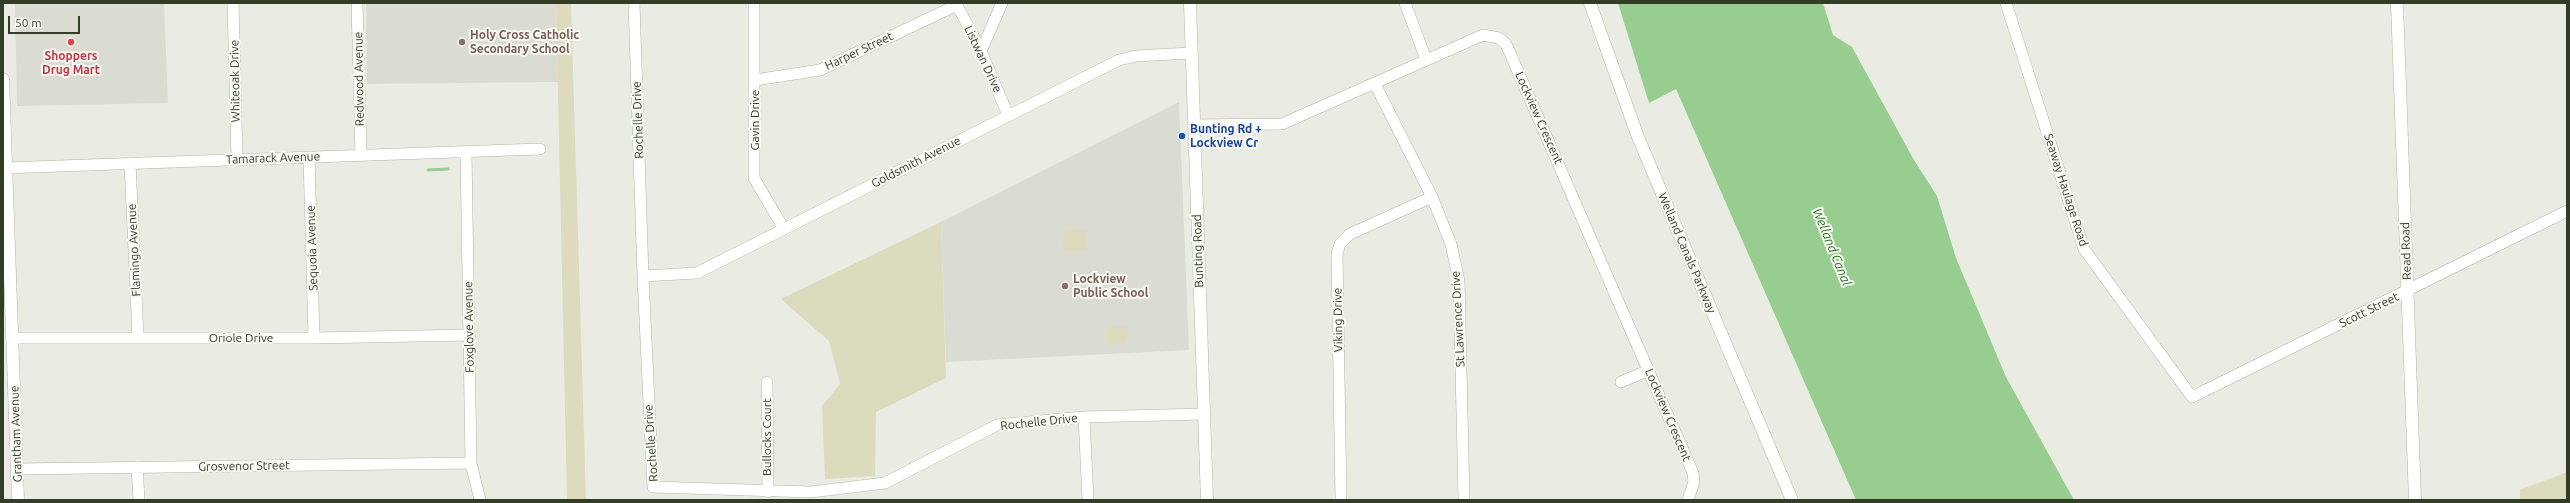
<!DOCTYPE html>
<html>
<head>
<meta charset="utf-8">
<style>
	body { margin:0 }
	#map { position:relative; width:2570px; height:503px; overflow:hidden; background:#eaece4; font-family:Ubuntu,sans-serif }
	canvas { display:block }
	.frame { position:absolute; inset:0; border:4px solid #323d25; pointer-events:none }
	.scale { position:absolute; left:8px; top:16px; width:72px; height:18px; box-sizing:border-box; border:2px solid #323d25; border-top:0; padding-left:5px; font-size:12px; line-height:14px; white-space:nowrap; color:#323d25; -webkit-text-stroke:3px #f8f9f4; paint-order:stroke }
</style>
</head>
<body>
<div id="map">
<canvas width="2570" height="503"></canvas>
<div class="frame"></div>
<div class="scale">50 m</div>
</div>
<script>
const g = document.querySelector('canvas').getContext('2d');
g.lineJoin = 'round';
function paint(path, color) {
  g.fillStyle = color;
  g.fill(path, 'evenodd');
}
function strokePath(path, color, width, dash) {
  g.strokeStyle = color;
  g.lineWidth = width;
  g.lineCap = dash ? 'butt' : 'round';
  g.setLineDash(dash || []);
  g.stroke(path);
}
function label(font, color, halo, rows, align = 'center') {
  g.font = font + ' Ubuntu,sans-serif';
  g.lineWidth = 4;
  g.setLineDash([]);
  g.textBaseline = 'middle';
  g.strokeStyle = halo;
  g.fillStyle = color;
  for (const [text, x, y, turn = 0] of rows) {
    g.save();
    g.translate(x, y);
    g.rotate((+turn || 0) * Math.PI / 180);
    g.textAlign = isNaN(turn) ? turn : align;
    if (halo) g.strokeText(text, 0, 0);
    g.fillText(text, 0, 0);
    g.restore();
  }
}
paint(new Path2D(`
	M15 3H164L168 103 17 106Z
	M366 3H556L558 82 367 84Z
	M1179 102 1189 350 946 362 941 222Z`), '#dadcd2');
paint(new Path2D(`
	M556 3H571L586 500H567Z
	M941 222 946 378 876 412 875 476 825 479 822 406 840 384 829 341 781 299Z
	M1086 230V250L1067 251 1063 249 1064 231Z
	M1127 326V343L1108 344V327Z
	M2567 472V500H2520V490Z`), '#dcdbbe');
paint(new Path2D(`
	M1618 3H1823L1833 35 1852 47 1914 160 1937 196 1956 258 2006 377 2074 500H1856L1676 89 1649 103Z`), '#98cd90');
strokePath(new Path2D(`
	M428 170 448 169`), '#98cd90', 3);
const street = new Path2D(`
	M233 3 237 160
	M357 3 361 155
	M634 3 643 276 653 487 811 492 885 483 997 425 1084 417 1204 414
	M754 3V178L784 229
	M956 3 981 51 1008 115
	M1405 3 1426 59
	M2006 3 2084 249 2192 397 2567 211
	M981 51 1002 3
	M755 80 820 70 957 5
	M1375 84 1432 197 1451 244 1459 281 1464 500
	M1194 125 1282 124 1483 35 1499 38 1506 44 1693 473 1694 482 1688 500
	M466 153 471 463 480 500
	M309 157 314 338
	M130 163 138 338
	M3 168 540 149
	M643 276 697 273 1119 60 1136 56 1191 53
	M12 338H314L470 335
	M767 382 768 492
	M1621 382 1649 370
	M1084 417 1088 500
	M137 467 139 500
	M17 469 471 463
	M1341 500 1337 254 1340 244 1350 234 1432 197`);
const secondary = new Path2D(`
	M1190 3 1207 500
	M1590 3 1638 137 1792 500
	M2397 3 2415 500
	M3 79 18 500`);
strokePath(street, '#afb4a7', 12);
strokePath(secondary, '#b0b7a3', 13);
strokePath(street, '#fff', 11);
strokePath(secondary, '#fff', 12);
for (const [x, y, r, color] of [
	[71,42,4,"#e0444e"],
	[462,42,4,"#8d6e63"],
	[1182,136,4,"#1a4fb4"],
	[1065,286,4,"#8d6e63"]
]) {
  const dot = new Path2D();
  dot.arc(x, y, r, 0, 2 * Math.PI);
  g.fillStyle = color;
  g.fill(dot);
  strokePath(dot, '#f8f9f4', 1.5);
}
label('bold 12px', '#785e54', '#f8f9f4', [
	["Holy Cross Catholic",470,35],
	["Secondary School",470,49],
	["Lockview",1073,279],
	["Public School",1073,293]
], 'left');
label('12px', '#323d25', '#f8f9f4', [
	["Harper Street",859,51,-25],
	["Listwan Drive",983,59,65],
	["Redwood Avenue",359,79,-91],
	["Whiteoak Drive",235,81,-91],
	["Lockview Crescent",1539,118,66],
	["Rochelle Drive",638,120,-92],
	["Gavin Drive",755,120,-90],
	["Tamarack Avenue",273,158,-2],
	["Goldsmith Avenue",916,162,-27],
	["Seaway Haulage Road",2066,190,72],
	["Sequoia Avenue",312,248,-92],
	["Flamingo Avenue",134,250,-93],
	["Bunting Road",1198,251,-92],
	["Read Road",2406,251,-92],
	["Welland Canals Parkway",1687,253,67],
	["Scott Street",2369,310,-26],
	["St Lawrence Drive",1458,319,-93],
	["Viking Drive",1338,320,-91],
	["Foxglove Avenue",469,327,-91],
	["Oriole Drive",241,338],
	["Lockview Crescent",1668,415,67],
	["Rochelle Drive",1039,422,-6],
	["Grantham Avenue",16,434,-92],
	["Bullocks Court",767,437,-90],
	["Rochelle Drive",651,443,-94],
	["Grosvenor Street",244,466,-1]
]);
label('bold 12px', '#be3a42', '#f8f9f4', [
	["Shoppers",71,56],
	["Drug Mart",71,70]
]);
label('bold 12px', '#164399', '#f8f9f4', [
	["Bunting Rd +",1190,129],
	["Lockview Cr",1190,143]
], 'left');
label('italic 13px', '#2c7523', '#f8f9f4', [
	["Welland Canal",1832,247,68]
]);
</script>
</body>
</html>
